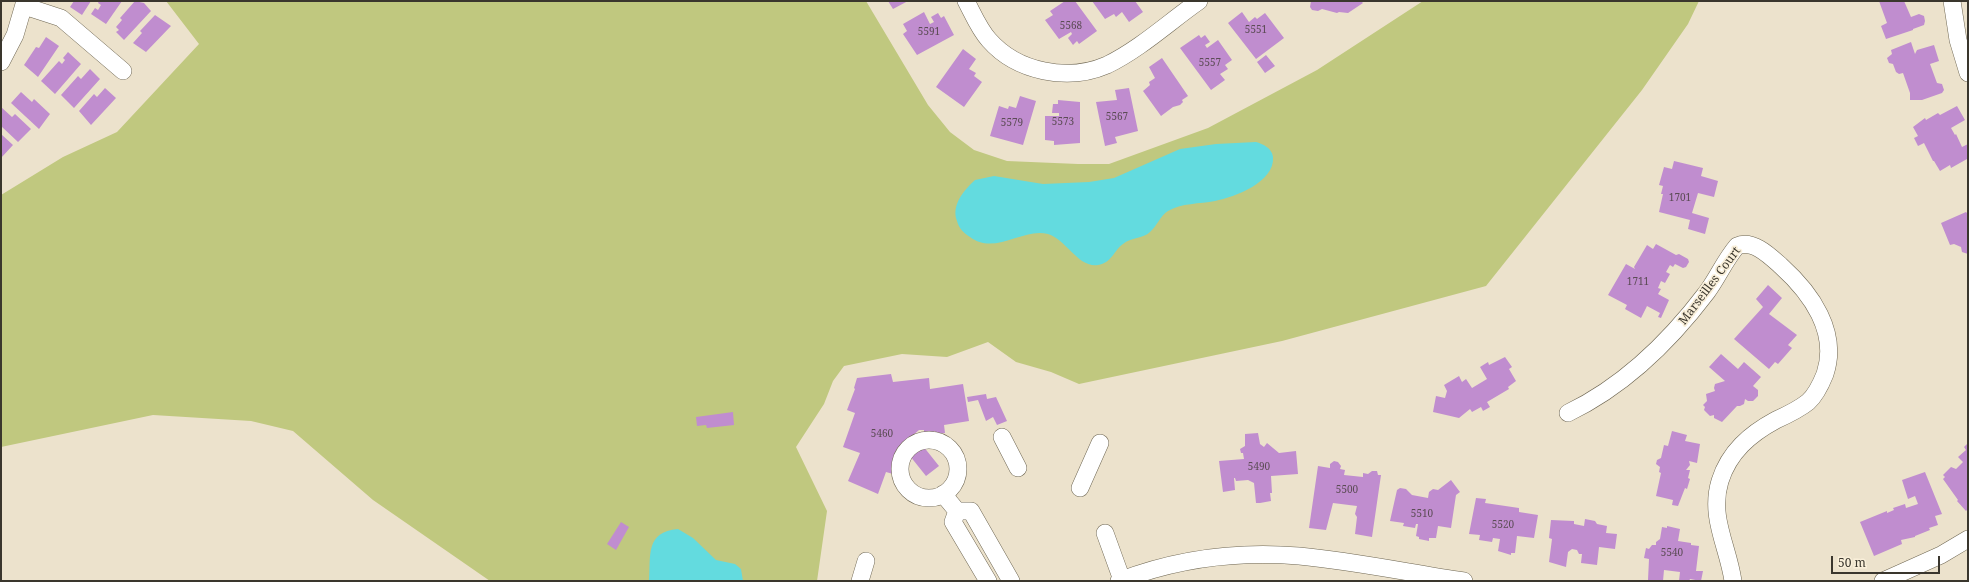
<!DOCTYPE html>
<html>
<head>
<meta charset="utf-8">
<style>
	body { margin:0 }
	#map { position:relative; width:1969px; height:582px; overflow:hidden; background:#ece2cc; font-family:"Noto Serif",serif }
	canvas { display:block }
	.frame { position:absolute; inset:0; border:2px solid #3a362d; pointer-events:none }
	.scale { position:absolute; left:1831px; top:556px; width:109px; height:18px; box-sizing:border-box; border:2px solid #3a362d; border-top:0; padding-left:5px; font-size:12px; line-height:14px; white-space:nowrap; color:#3a362d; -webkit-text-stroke:3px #f9efd9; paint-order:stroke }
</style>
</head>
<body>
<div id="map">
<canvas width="1969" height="582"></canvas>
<div class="frame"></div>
<div class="scale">50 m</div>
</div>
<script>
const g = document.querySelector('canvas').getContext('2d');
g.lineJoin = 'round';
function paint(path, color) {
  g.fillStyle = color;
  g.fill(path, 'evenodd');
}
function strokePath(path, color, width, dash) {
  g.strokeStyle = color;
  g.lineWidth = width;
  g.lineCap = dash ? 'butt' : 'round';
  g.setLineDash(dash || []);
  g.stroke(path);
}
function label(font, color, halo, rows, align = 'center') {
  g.font = font + ' "Noto Serif",serif';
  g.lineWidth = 3.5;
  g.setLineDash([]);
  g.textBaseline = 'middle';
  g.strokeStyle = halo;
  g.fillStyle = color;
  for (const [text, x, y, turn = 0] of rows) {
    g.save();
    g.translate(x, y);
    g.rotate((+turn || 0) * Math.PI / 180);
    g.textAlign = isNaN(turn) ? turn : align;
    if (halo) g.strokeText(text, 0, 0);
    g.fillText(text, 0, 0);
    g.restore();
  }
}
paint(new Path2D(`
	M166 1H866L928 105 950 132 974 150 1007 161 1078 164H1109L1208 128 1317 70 1423 1H1699L1688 24 1642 90 1486 286 1282 341 1079 384 1051 372 1016 362 988 342 947 357 902 354 844 366 833 381 824 404 796 447 827 511 817 581H490L373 500 293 431 251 421 153 415 1 447V195L63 157 117 132 199 44Z`), '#c0c87f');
paint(new Path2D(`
	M1256 142C1263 144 1272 148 1273 157 1275 182 1235 197 1215 201 1200 204 1181 203 1168 211 1160 216 1157 226 1150 232 1143 239 1131 237 1123 244 1114 250 1112 263 1098 265 1078 268 1067 240 1048 234 1023 227 995 256 970 237 964 233 959 229 957 221 951 205 964 190 975 180L994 176 1043 184 1089 182 1114 178 1180 149 1216 144Z
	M678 529 693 538 716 560 735 564 741 569 743 581H649C651 555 645 532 678 529Z`), '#63dbdf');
paint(new Path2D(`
	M74 1H91L82 15 70 7Z
	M99 1H122L106 24 91 14 95 8 98 10 101 5 98 3Z
	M135 1 144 3 151 11 124 40 116 32 119 30 116 27 122 20 120 18Z
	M888 1H908L893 9Z
	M1065 1H1075L1097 31 1079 44 1077 41 1073 45 1068 38 1072 34 1071 32 1059 39 1045 20 1053 15 1050 11Z
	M1092 1H1135L1143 12 1129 22 1122 12 1116 17 1114 14 1105 19Z
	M1311 1H1361L1363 3 1348 13 1339 12 1337 13 1322 9 1318 11 1312 10 1310 7Z
	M1879 1H1904L1911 17 1919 14 1924 16 1925 21 1924 25 1913 29V30L1886 39 1881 26 1887 23Z
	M924 12 930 24 934 22 931 17 938 13 941 18 944 16 954 35 917 55 903 34 907 31 903 24Z
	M1242 12 1249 22 1255 17 1257 19 1265 13 1284 38 1256 59 1228 23Z
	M155 15 171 26 146 52 133 43 142 33 140 31Z
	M1199 35 1201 38 1205 35 1210 42 1205 45 1207 48 1218 40 1232 60 1225 65 1228 69 1220 74 1225 80 1211 90 1180 48Z
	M46 37 59 46 38 77 24 65 36 47 39 48Z
	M1911 42 1915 54 1917 50 1934 45 1939 61 1930 64 1937 83 1942 84 1944 90 1942 93 1922 100H1910V93L1903 73 1899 74 1896 72 1893 64 1889 63 1887 58 1892 54 1891 50Z
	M963 49 976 59 969 69 976 73 974 76 982 82 964 107 936 87Z
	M68 52 81 64 55 94 41 81 59 61 62 64 65 60 63 58Z
	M1266 55 1275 66 1265 73 1257 62Z
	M1162 58 1188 96 1182 100 1183 102 1180 105 1173 107 1161 116 1143 91 1150 85 1149 82 1155 78 1149 67Z
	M90 69 100 79 74 108 61 95 78 76 81 79Z
	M105 88 116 98 91 125 79 111 94 94 97 97Z
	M1129 88 1138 131 1115 137 1117 143 1105 146 1096 102 1117 100 1115 90Z
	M21 92 32 102 34 99 50 114 39 129 11 103Z
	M1020 96 1036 101 1023 145 990 136 999 106 1008 109 1009 106 1016 108Z
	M1058 100 1080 102V143L1054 145V141L1045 140V116H1059V113H1052L1053 104H1058Z
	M1957 106 1965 120 1951 128 1955 135 1956 134 1962 147 1968 144V161L1967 159 1951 168 1950 165 1940 171 1934 161H1933L1924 143 1918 146 1914 138 1918 136 1913 127 1925 118 1926 120 1938 113 1940 115Z
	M1 107 12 117 15 114 31 129 18 142 1 126Z
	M1 134 13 145 1 158Z
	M1674 161 1703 168 1701 176 1718 181 1714 197 1698 193 1692 213 1709 218 1705 234 1688 229 1690 220 1659 212 1663 194H1661L1663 186 1659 185 1664 167 1672 169Z
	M1966 212 1968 214V254L1962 252 1961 247 1954 244 1950 245 1941 223Z
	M1656 244 1676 255 1679 254 1688 259 1689 262 1686 267 1683 268 1675 264 1673 267 1670 265 1666 272 1670 274 1665 283 1661 281 1658 288 1661 289 1658 294 1669 300 1661 318 1658 317 1660 313 1647 306 1641 318 1625 309 1627 305 1608 295 1626 264 1635 269 1634 267 1647 245 1653 249Z
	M1768 285 1782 298 1769 314 1797 335 1788 345 1792 348 1778 364 1775 362 1769 369 1734 339 1763 307 1756 299Z
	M1721 354 1738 369 1744 362 1761 377 1753 386 1758 390V396L1753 401H1748L1745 399 1744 404 1740 406H1737L1722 422 1714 418V415L1710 416 1704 410 1705 407 1703 405 1707 401 1706 394 1715 391 1714 388 1715 384 1725 381 1709 367Z
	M1505 357 1512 367 1509 369 1516 381 1508 387 1509 389 1487 402 1490 407 1483 411 1481 407 1472 412 1470 409 1459 418 1433 412 1436 396 1445 398 1447 391 1444 385 1459 376 1462 382 1466 379 1472 388 1487 379 1480 367 1488 362 1489 365Z
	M891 374 893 382 929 378 930 389 963 384 969 421 944 425 945 433 936 434 935 431 933 432V434L924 435V430H919L911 437 920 448 923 446 939 466 926 476 910 456 913 454 904 442 897 449 894 455 897 456 893 466 896 467 893 474 886 472 878 494 848 481 860 453 843 447 855 413 847 410 855 389 854 388 857 378Z
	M986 394 987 399 996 397 1007 421 997 425 993 417 986 421 978 400 968 402 967 397Z
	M733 412 734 425 707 428 706 425 697 426 696 417Z
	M1672 431 1687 435 1685 441 1700 444 1697 463 1689 461 1690 465 1686 470H1690L1688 478 1690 479 1687 489 1685 488 1678 506 1672 505 1673 500 1656 496 1661 473 1659 472 1660 467 1656 464 1657 460 1661 458 1664 445 1668 446Z
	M1258 433 1260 444 1264 447 1267 443 1279 453 1296 451 1298 474 1271 476 1272 493H1270L1271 501 1260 503H1256L1254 483 1248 480 1236 481 1235 478H1234L1235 490 1223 492 1219 461 1244 459 1243 453H1241L1240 449 1245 446V434Z
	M1968 443V509L1966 511 1957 501 1958 500 1943 479 1945 477 1943 475 1951 467 1956 469 1963 462 1958 457 1966 450 1964 447Z
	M1334 461 1338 462 1341 466 1340 469 1345 470 1344 475 1363 477V473L1368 474 1372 471H1377L1378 475H1381L1372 537 1355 534 1357 517 1355 514 1357 506 1333 503 1326 530 1309 528 1318 466 1330 468V464Z
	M1925 472 1942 514 1935 516 1938 525 1929 528 1930 530 1915 536V537L1901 540 1902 544 1874 556 1860 522 1887 511V513L1894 510 1893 508 1905 504 1906 508 1918 504 1915 496 1908 499 1902 480Z
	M1451 480 1460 492 1456 495 1451 528 1438 526 1436 538H1429V541L1419 539V537L1416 536 1418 524H1416L1415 528 1403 526 1404 523 1390 521 1397 490 1400 488 1406 489 1412 495 1428 498 1429 492 1433 489 1438 490Z
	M1476 498 1486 499 1485 503 1519 508V512L1538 515 1534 538 1517 536 1515 553H1511V555L1498 551 1500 539 1493 538 1492 542 1479 540 1480 535 1469 534Z
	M1585 519 1595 521 1597 524 1607 526 1606 533 1617 534 1615 549 1599 547 1597 565 1581 563 1582 554H1579L1577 550 1572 549 1568 552 1566 567 1549 562 1552 539 1549 538 1551 520 1574 521V524L1584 526Z
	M621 522 629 527 616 550 607 544Z
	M1667 526 1680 529 1678 541 1691 543V545L1699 546 1696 571H1703L1701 581 1690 579 1689 581H1679L1680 572 1664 570 1663 581 1648 580 1649 559 1644 558 1646 548 1649 549 1652 545H1656V542L1660 539 1662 527 1667 528Z`), '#c08dcf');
const minor = new Path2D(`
	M966 1C973 14 979 29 989 40 1017 72 1068 82 1107 65 1140 49 1169 22 1199 1
	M1952 1 1958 40 1968 73
	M24 6 61 18 123 71
	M1 62 15 35 25 1
	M1568 413C1624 386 1670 341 1707 292 1718 277 1725 260 1737 246 1753 239 1770 256 1781 266 1811 293 1839 332 1825 374 1821 384 1816 395 1808 402 1798 410 1787 415 1776 420 1750 434 1729 452 1720 481 1709 517 1728 546 1733 581
	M1002 437 1018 468
	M900 469a29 29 0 1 1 58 0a29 29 0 1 1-58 0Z
	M1080 488 1100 443
	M943 494 957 511H971L1011 581
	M957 511 953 522 988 581
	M1105 533 1122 580
	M860 581 866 561
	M1119 581C1176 559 1238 551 1299 556 1353 561 1410 573 1464 581
	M1883 581 1941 555 1968 539`);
strokePath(minor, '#6e6652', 18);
strokePath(minor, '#fff', 17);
label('10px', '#5c4c56', null, [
	["5568",1071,26],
	["5551",1256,30],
	["5591",929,32],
	["5557",1210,63],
	["5567",1117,117],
	["5573",1063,122],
	["5579",1012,123],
	["1701",1680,198],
	["1711",1638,282],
	["5460",882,434],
	["5490",1259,467],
	["5500",1347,490],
	["5510",1422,514],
	["5520",1503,525],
	["5540",1672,553]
]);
label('12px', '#3a362d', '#f9efd9', [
	["Marseilles Court",1710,286,-53]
]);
</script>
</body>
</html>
